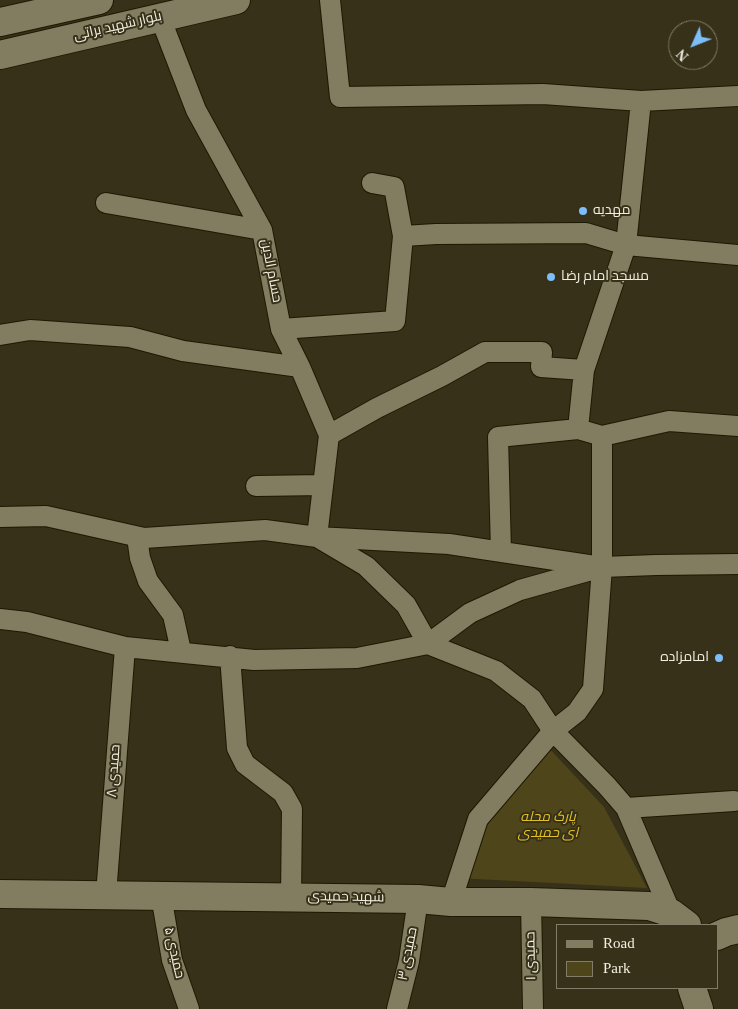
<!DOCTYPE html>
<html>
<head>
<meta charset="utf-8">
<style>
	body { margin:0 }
	#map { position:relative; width:738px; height:1009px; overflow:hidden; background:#373119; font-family:Georgia,serif }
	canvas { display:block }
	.legend { position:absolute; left:556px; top:924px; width:162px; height:65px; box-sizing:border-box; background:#373119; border:1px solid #827d69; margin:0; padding:6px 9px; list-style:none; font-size:15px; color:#f2eee0 }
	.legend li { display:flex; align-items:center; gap:10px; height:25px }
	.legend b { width:25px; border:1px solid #827d69 }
	.north { position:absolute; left:668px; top:20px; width:50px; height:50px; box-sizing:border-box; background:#373119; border:1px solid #827d69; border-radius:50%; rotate:226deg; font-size:14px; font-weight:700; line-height:20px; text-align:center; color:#f2eee0 }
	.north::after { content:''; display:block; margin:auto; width:18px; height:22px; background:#7cbef9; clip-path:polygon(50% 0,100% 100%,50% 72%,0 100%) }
</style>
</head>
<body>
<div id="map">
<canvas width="738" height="1009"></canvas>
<ul class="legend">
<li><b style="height:6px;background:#827c61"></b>Road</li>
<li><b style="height:14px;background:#4f451a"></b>Park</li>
</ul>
<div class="north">N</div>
</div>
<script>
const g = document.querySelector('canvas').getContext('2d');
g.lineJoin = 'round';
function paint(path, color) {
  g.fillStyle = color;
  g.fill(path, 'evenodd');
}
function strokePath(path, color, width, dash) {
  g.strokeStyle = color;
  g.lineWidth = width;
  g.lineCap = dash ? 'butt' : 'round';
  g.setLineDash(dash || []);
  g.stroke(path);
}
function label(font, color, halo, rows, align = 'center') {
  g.font = font + ' Georgia,Cairo,serif';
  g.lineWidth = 4;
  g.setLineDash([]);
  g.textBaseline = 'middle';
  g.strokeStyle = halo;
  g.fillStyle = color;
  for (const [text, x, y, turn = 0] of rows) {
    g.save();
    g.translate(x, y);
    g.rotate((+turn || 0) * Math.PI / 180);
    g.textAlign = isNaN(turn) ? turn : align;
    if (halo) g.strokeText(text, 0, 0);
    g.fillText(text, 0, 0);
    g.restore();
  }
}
paint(new Path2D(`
	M547 746 604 807 647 888 458 878 477 832Z`), '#4f451a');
const street = new Path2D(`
	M330 0 340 97 543 94 641 101 738 96
	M160 17 196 110 262 230 281 329 300 367 329 435 317 537 366 566 406 605 428 644 470 613 520 590 602 567
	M372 183 394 187 403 236
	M106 203 262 230
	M281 329 395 321 403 236 436 234 586 233 626 245 738 255
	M0 335 30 330 130 337 183 351 300 367
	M578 429 584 370
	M329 435 377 408 442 376 485 352H542L541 367 584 370 626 245 641 101
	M256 486 323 485
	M0 517 46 516 144 538 265 530 317 537 449 544 595 566
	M137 537 140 558 148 581 173 615 181 651
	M501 552 498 437 578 429 602 436
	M602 567V436L669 421 738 426
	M0 619 27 622 125 647 254 660 357 658 428 644 496 671 532 699 553 731 577 712 593 689 602 567 656 565 738 564
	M230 656 237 748 245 764 283 793 292 809 291 897
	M626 808 734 801
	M106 895 125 647
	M161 895 172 960 189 1009
	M451 902 478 819 553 731 607 786 626 808 671 913
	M531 902 533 1009
	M397 1009 409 961 418 899`);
const secondary = new Path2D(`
	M0 22 99 0
	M0 55 236 0
	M0 894 418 899 451 902H531L649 906 671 913 687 925
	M717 936 726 932 738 929
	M692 988 699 1009`);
strokePath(street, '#1e1902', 22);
strokePath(secondary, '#1e1902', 30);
strokePath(street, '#827c61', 20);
strokePath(secondary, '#827c61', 28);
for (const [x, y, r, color] of [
	[583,211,5,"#7cbef9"],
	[551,277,5,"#7cbef9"],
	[719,658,5,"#7cbef9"]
]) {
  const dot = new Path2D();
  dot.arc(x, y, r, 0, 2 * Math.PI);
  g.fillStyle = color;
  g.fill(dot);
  strokePath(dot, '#373119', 2);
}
label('14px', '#f2eee0', '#373119', [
	["بلوار شهید براتی",118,27,-13],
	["حسام الدین",270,271,79],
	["حمیدی ۸",115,771,-86],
	["شهید حمیدی",346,898,1],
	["حمیدی ۵",173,953,77],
	["حمیدی ۳",409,954,-79],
	["حمیدی ۱",532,956,-91]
]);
label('14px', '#f2eee0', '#373119', [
	["مهدیه",593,211],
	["مسجد امام رضا",561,277],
	["امامزاده",709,658,"right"]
], 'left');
label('italic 14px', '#e1c125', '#373119', [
	["پارک محله",548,818],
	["ای حمیدی",548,834]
]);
</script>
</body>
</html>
